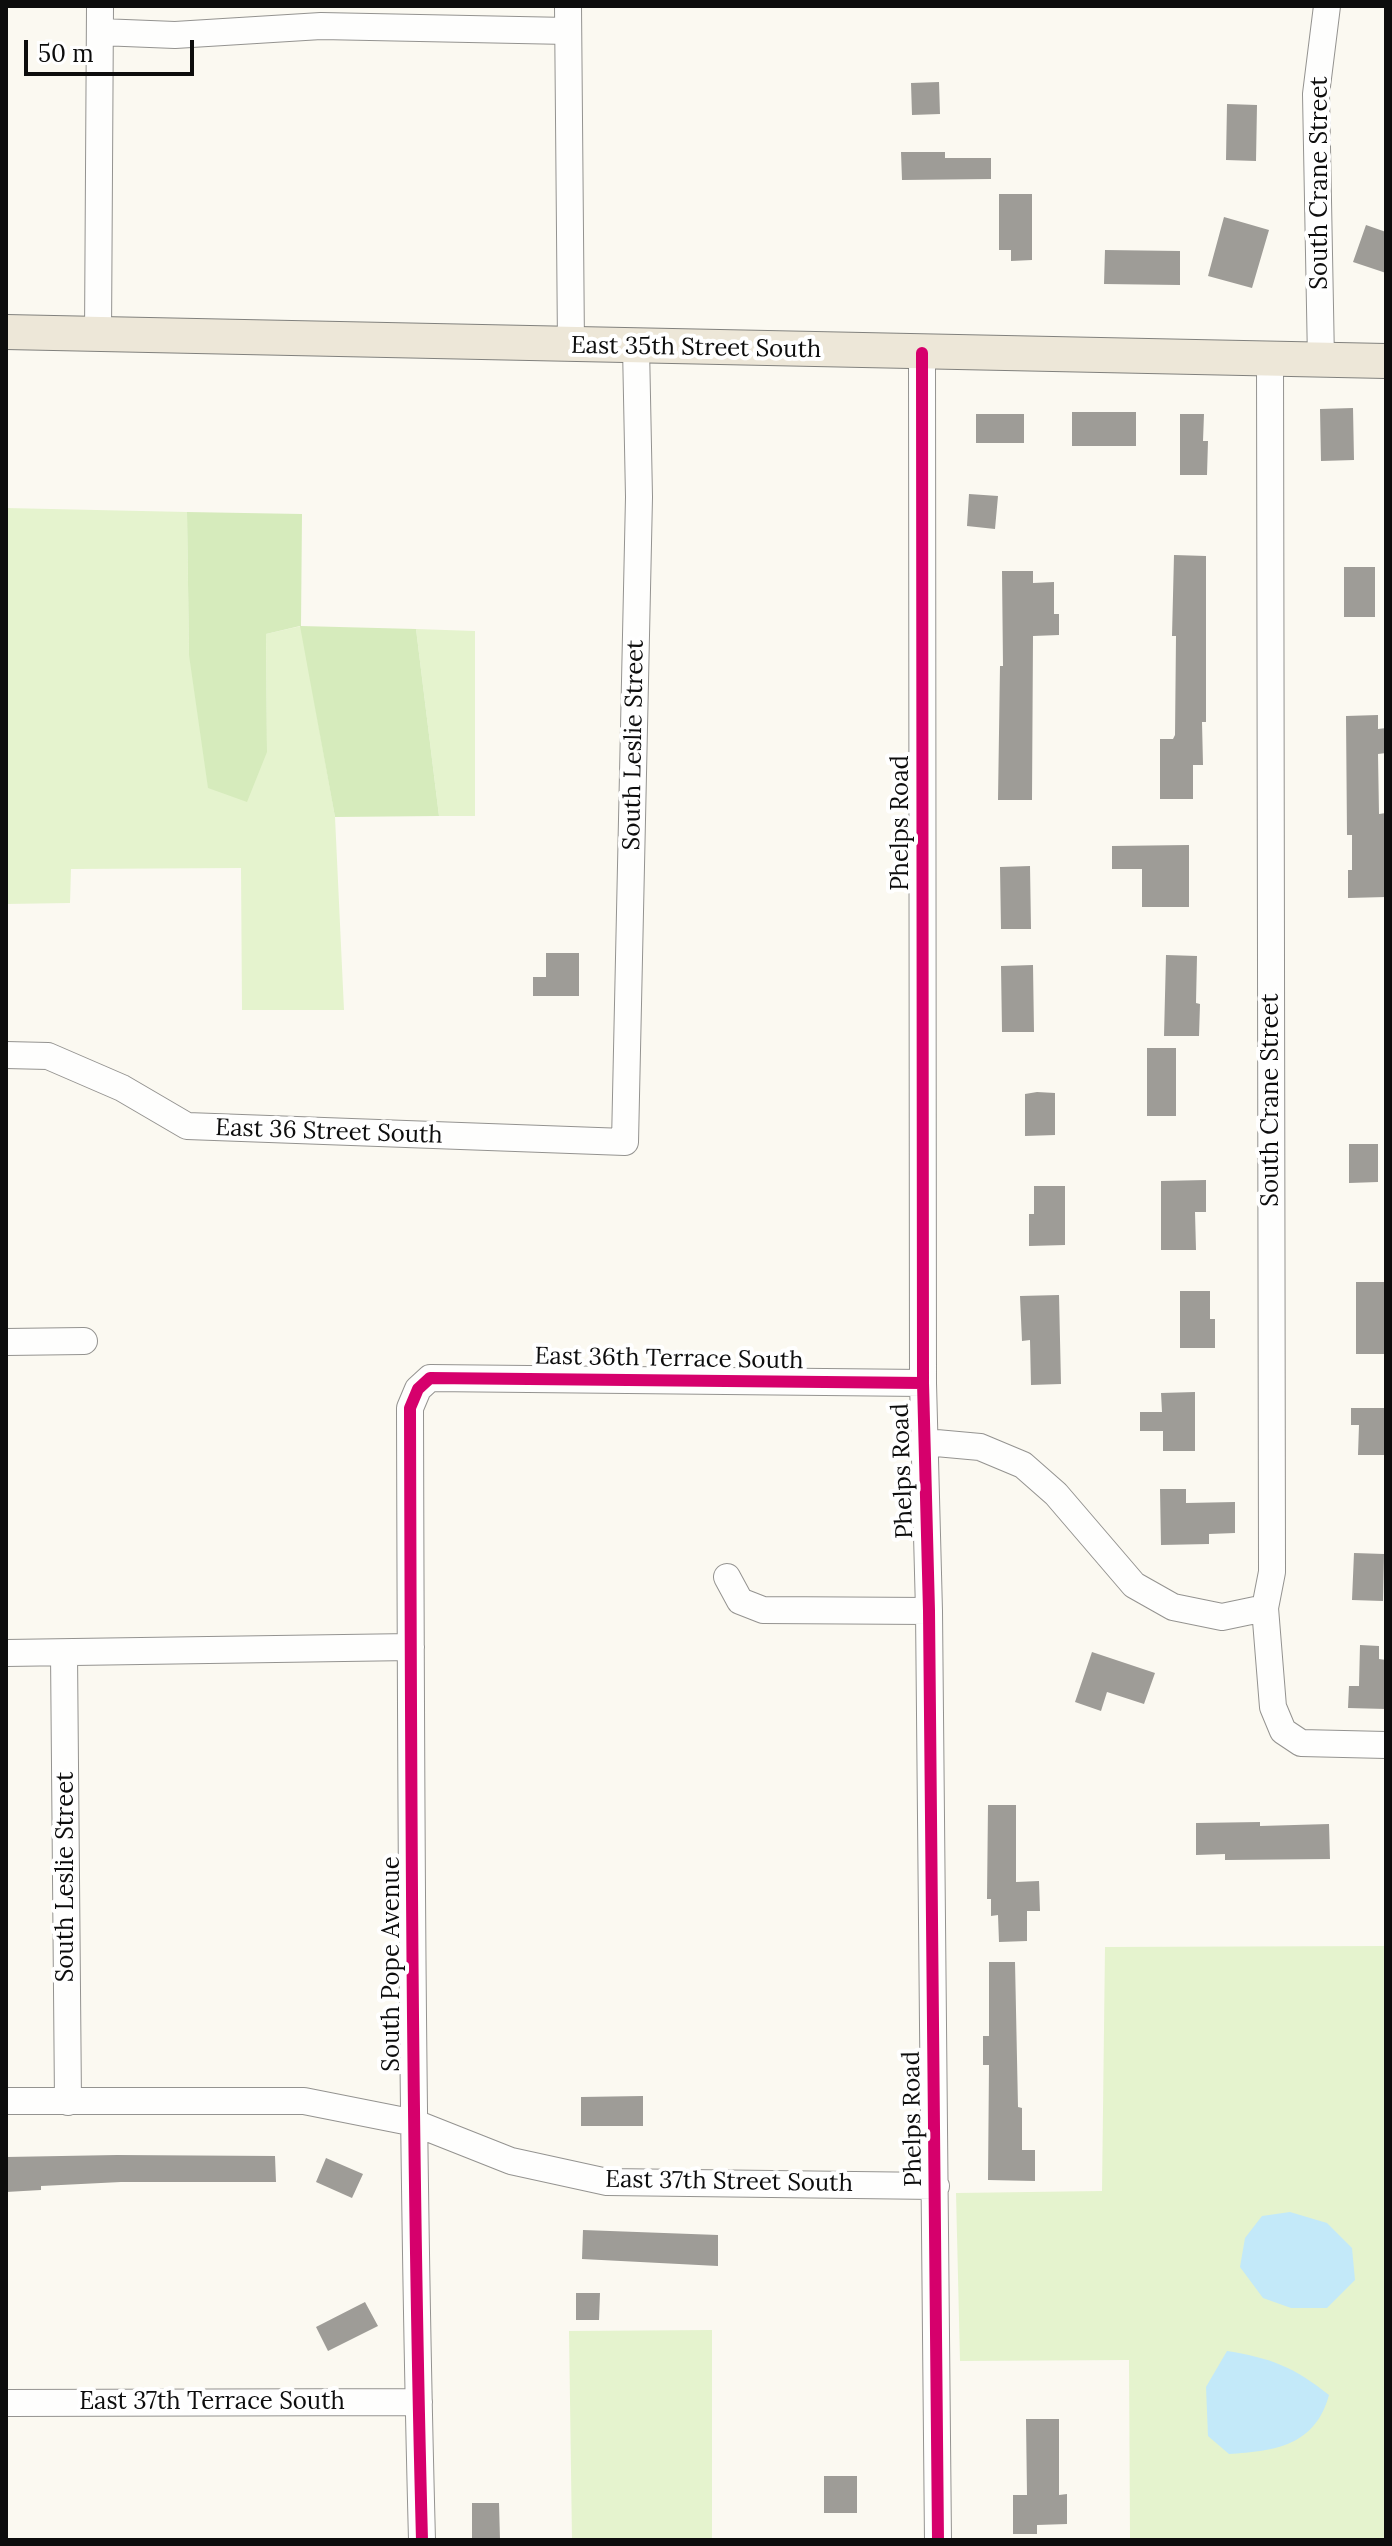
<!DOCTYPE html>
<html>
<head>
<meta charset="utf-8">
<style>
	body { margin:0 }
	#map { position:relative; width:1392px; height:2546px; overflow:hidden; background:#fbf9f1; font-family:Lora,serif }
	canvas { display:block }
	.frame { position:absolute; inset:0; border:8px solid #0d0d0d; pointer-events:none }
	.scale { position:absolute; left:24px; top:40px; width:170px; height:36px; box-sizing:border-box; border:4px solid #0d0d0d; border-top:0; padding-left:10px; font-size:24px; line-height:28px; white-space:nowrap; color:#0d0d0d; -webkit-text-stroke:6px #fff; paint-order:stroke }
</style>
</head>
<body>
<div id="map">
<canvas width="1392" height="2546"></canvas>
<div class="frame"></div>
<div class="scale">50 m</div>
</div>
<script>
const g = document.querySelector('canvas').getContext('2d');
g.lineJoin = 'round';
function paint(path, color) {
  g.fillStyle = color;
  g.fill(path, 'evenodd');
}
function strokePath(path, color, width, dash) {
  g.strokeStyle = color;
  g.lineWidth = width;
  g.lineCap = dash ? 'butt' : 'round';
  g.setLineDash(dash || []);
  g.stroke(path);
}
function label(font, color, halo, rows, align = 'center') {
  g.font = font + ' Lora,serif';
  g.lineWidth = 8;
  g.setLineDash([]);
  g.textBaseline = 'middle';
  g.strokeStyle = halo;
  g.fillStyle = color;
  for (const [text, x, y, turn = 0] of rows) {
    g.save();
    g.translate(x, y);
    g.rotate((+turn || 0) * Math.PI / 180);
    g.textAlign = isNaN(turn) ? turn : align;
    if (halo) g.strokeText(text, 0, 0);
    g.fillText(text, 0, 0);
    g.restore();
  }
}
paint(new Path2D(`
	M6 508 187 512 189 655 267 752 266 634 301 626 335 817 344 1010H242L241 868 71 869 70 903 6 904Z
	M416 629 475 631V816H439Z
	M1386 1946V2540H1130L1129 2360 960 2361 956 2193 1102 2191 1105 1947Z
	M712 2330V2540H572L569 2331Z`), '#e5f3ce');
paint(new Path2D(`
	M187 512 302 514 301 626 416 629 439 816 335 817 300 626 266 634 267 752 247 802 208 788 189 655Z`), '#d6ebbc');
paint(new Path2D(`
	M1290 2212 1327 2223 1352 2248 1355 2280 1327 2308H1291L1263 2298 1240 2267 1245 2238 1262 2216Z
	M1227 2351C1271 2358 1294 2367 1329 2395 1315 2446 1275 2451 1229 2454L1208 2436 1206 2387Z`), '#c3e9f9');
paint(new Path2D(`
	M939 82 940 114 912 115 911 83Z
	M1227 104 1257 105 1256 161 1226 160Z
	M901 152H945V158H991V179L902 180Z
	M999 194H1032V260L1011 261V250H999Z
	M1224 217 1269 230 1252 288 1208 276Z
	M1366 225 1386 232V273L1353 262Z
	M1105 250 1180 251V285L1104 284Z
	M1353 408 1354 460 1321 461 1320 409Z
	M1072 412H1136V446H1072Z
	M976 414H1024V443H976Z
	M1180 414H1204L1203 441H1208L1207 475H1180Z
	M969 494 998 496 995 529 967 526Z
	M1174 555 1206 556V722H1202L1203 765H1193V799H1160V739H1173L1175 735 1176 636H1172Z
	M1344 567H1375V617H1344Z
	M1002 571H1033V583L1054 582V614H1059V635L1033 636 1032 800H998L1000 666H1003Z
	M1378 715V729L1386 728V753L1378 754 1379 814 1386 813V897L1348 898V870H1352V835H1347L1346 716Z
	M1189 845V907H1142V869H1112V846Z
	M1030 866 1031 929H1001L1000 867Z
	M546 953H579V996H533V977H546Z
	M1166 955 1197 956 1196 1003 1200 1004 1199 1036H1164Z
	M1033 965 1034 1032H1002L1001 966Z
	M1147 1048H1176V1116H1147Z
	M1037 1092 1055 1093V1135L1025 1136V1094Z
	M1349 1144H1378V1182L1349 1183Z
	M1206 1180V1212H1195L1196 1250H1161V1181Z
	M1034 1186H1065V1245L1029 1246V1214H1034Z
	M1356 1282H1386V1354H1356Z
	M1180 1291H1210V1319H1215V1348H1180Z
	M1059 1295 1061 1384 1031 1385 1030 1340 1022 1341 1020 1296Z
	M1195 1392V1451H1163V1431H1140V1412H1162L1161 1393Z
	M1351 1408H1386V1455H1358L1359 1425H1351Z
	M1160 1489H1186V1503L1235 1502V1533L1209 1534V1544L1161 1545Z
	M1354 1553 1384 1554 1383 1601 1352 1600Z
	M1360 1645 1379 1646V1659L1386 1660V1709L1348 1708 1349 1686H1359Z
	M1092 1652 1155 1673 1144 1704 1107 1692 1101 1711 1075 1702Z
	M988 1805H1016V1882L1039 1881 1040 1911H1027V1941L999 1942 998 1915 991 1916V1899H987Z
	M1260 1822V1826L1329 1824 1330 1859 1225 1860V1854L1196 1855V1823Z
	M989 1962H1015L1018 2107 1022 2108V2150H1035V2181L988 2180 989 2065H983V2036H989Z
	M643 2096V2126H581V2097Z
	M117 2155 275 2156 276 2182H121L41 2186V2190L6 2192V2157Z
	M326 2158 363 2174 352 2198 316 2182Z
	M583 2230 718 2235V2266L582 2259Z
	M576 2293H600L599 2320H576Z
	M365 2302 378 2326 328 2351 316 2327Z
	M1026 2419H1059V2495L1067 2494V2524L1037 2525V2534H1013V2495H1027Z
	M824 2476H857V2513H824Z
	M472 2503H499L500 2540H472Z`), '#9e9c97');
const minor = new Path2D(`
	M568 6 571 346
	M100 32 175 35 321 26 568 31
	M98 335 100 6
	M922 353 923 1383 929 1611 938 2540
	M1270 359 1272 1572 1265 1608 1273 1707 1283 1731 1301 1743 1386 1745
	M1321 360 1316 94 1327 6
	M6 1055 48 1056 122 1088 187 1126 625 1142 639 497 636 347
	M6 1342 84 1341
	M925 1442 980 1447 1023 1465 1056 1494 1134 1585 1173 1607 1222 1617 1265 1608
	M727 1577 740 1601 763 1610 929 1611
	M6 1653 411 1647
	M64 1653 68 2102
	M6 2101H304L415 2123 511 2161 607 2182 936 2186
	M6 2403 419 2402
	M422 2540C412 2163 411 1786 410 1408L418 1389 430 1378 923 1383`);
const major = new Path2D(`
	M6 332 1386 361`);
strokePath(minor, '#949390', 28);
strokePath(major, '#81817d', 36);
strokePath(minor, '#fefefd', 26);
strokePath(major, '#ede7d8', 34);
strokePath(new Path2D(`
	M922 353 923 1383 929 1611 938 2540
	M422 2540C412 2163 411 1786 410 1408L418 1389 430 1378 923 1383`), '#d6006c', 12);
label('24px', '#0d0d0d', '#fff', [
	["South Crane Street",1320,183,-90],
	["East 35th Street South",696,348,1],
	["South Leslie Street",634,745,-89],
	["Phelps Road",901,823,-90],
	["South Crane Street",1271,1100,-90],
	["East 36 Street South",329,1132,2],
	["East 36th Terrace South",669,1359,1],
	["Phelps Road",903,1471,-92],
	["South Leslie Street",66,1877,-90],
	["South Pope Avenue",392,1964,-90],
	["Phelps Road",913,2119,-91],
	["East 37th Street South",729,2182,1],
	["East 37th Terrace South",212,2402]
]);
</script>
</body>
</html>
